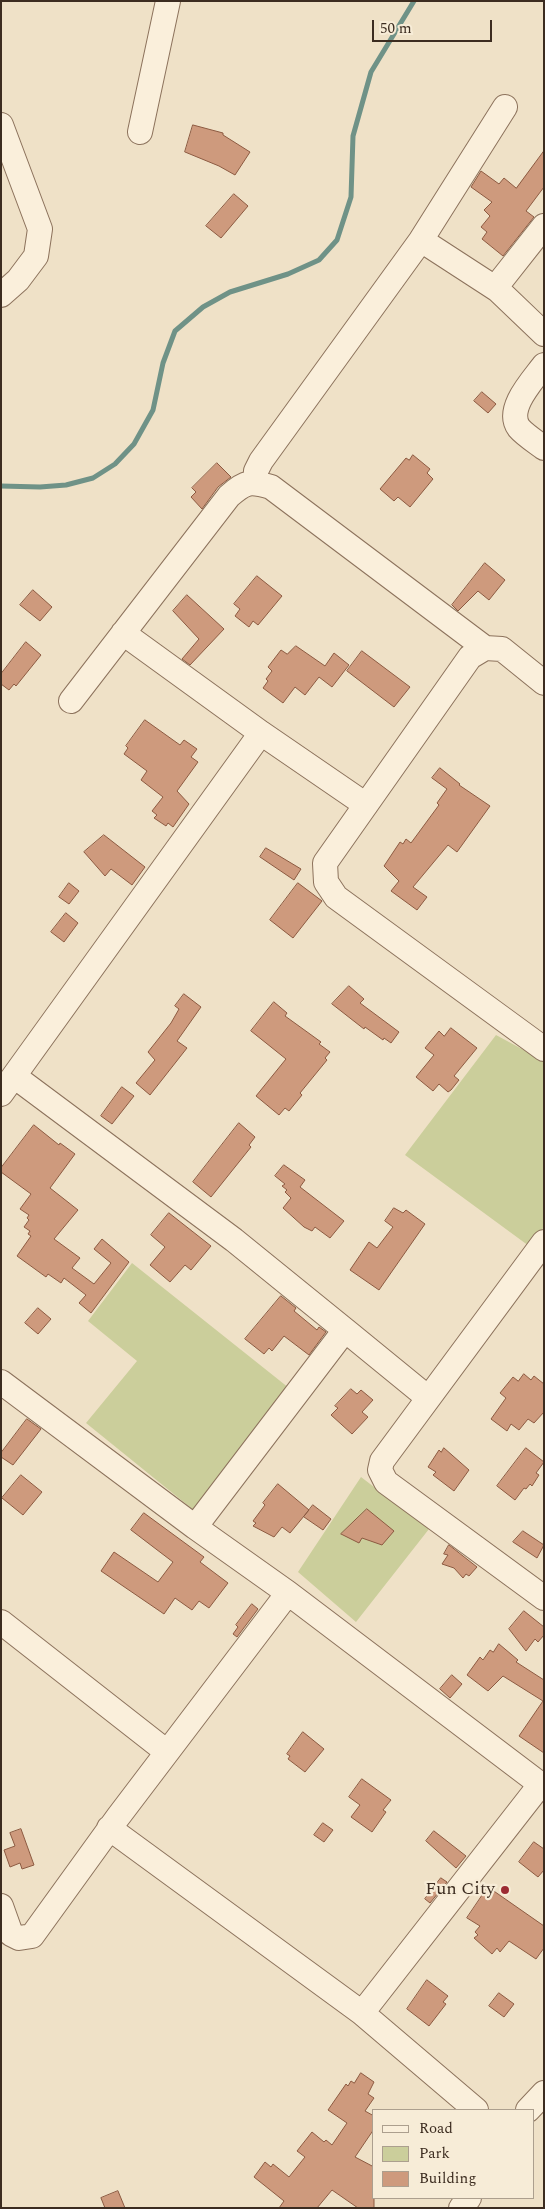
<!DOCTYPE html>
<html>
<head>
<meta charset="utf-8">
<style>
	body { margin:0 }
	#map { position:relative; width:545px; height:2209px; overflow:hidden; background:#efe1c7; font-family:Spectral,serif }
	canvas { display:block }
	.frame { position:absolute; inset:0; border:2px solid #3c2c20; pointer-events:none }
	.legend { position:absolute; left:372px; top:2109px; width:162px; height:90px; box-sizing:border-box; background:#f7ecd7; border:1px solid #ac9f8e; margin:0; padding:6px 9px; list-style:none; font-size:15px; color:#3c2c20 }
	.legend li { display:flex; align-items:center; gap:10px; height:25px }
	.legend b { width:25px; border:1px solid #ac9f8e }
	.scale { position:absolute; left:372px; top:20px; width:120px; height:22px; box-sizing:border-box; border:2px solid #3c2c20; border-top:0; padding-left:6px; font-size:15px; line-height:18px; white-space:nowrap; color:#3c2c20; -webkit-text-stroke:4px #f7ecd7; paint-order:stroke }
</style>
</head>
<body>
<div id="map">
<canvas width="545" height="2209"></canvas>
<div class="frame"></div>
<ul class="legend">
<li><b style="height:6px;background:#faefdb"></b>Road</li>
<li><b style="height:14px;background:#cbce9b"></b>Park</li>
<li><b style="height:14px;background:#ce9a7d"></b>Building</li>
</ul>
<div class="scale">50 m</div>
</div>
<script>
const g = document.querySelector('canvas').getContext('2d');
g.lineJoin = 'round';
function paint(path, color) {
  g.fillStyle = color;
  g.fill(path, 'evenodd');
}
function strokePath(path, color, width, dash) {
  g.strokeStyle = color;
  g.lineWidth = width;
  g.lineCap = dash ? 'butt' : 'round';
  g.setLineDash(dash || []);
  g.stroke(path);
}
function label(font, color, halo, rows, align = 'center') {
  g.font = font + ' Spectral,serif';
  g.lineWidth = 4.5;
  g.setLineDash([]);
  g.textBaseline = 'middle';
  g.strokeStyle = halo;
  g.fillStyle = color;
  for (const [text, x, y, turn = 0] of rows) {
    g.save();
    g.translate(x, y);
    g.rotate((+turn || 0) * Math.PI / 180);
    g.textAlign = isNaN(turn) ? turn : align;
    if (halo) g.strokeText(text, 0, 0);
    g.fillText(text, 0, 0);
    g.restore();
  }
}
paint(new Path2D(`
	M496 1035 544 1061V1227L529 1246 405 1155Z
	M132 1263 294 1392 196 1512 86 1423 137 1361 88 1321Z
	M361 1477 429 1529 356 1622 298 1572Z`), '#cbce9b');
strokePath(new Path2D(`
	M1 486 40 487 66 485 93 478 115 464 134 444 153 410 163 363 175 331 203 307 230 292 288 274 319 260 337 240 351 197 353 136 371 72 414 1`), '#6f9287', 5);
const building = new Path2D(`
	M193 125 223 133V135L250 152 235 175 219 166 185 152Z
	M544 151V187L526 211 534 217 503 256 482 239 487 232 481 227 490 216 484 210 492 202 471 187 481 171 499 184 504 178 516 188Z
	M234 194 248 206 221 238 206 226Z
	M482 392 496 404 488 413 474 401Z
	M413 455 430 469 427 473 433 479 410 507 398 497 394 501 380 489 406 458 409 460Z
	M217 463 231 477 218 487 202 509 191 497 196 492 192 488Z
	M485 563 505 580 489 600 478 591 458 611 452 605Z
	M257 576 282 596 258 625 253 621 249 627 235 616 240 609 234 604Z
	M33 590 52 607 40 621 20 605Z
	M187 595 224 629 190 665 182 659 199 639 173 611Z
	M26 642 41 655 16 686 14 684 9 690 1 684V674Z
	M296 646 325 666 334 653 349 665 332 687 319 677 305 695 295 687 283 703 263 688 268 681 266 679 272 671 268 667 281 650 287 654Z
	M362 651 410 687 394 707 347 671Z
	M145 720 180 745 184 740 197 749 191 757 198 762 177 791 189 804 173 827 168 823 166 826 154 818 157 815 152 811 163 797 141 780 147 771 124 754 128 748 126 746Z
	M440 768 460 784 459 785 490 806 457 852 448 845 413 887 427 897 417 910 391 891 399 881 384 866 400 842 403 844 406 839 411 843 439 805 437 803 447 789 432 778Z
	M104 835 145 867 132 885 111 869 105 876 84 852Z
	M266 848 301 869 294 880 260 857Z
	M69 883 79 891 69 904 59 897Z
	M298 883 322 901 293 938 270 920Z
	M66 913 78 923 64 942 51 932Z
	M349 986 364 999 360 1003 399 1032 391 1043 384 1038 383 1040 365 1027 364 1029 332 1004Z
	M184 994 201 1007 177 1041 187 1048 150 1095 136 1083 155 1060 148 1052 171 1023 179 1009 175 1006Z
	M274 1002 287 1013 285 1016 321 1042 319 1044 330 1052 325 1058 327 1060 300 1093 302 1095 289 1111 285 1108 279 1115 256 1096 286 1059 251 1031Z
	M451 1028 477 1048 454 1076 459 1080 451 1090 448 1092 439 1084 433 1091 416 1077 434 1055 425 1048 439 1031 444 1036Z
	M122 1087 134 1096 112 1124 101 1116Z
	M239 1123 255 1137 249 1145 251 1147 211 1197 193 1182Z
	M34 1125 59 1145 60 1143 75 1154 50 1188 78 1210 54 1239 80 1258 72 1268 94 1284 111 1263 94 1249 102 1239 129 1262 91 1313 79 1303 86 1295 64 1278 61 1283 48 1274 46 1277 17 1256 31 1236 28 1234 30 1231 24 1227 29 1220 27 1218 29 1215 20 1209 31 1194 1 1172V1168Z
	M284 1165 305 1180 300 1187 344 1221 330 1238 315 1227 312 1231 304 1227 283 1208 291 1198 285 1192 287 1190 282 1186 285 1184 275 1176Z
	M394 1208 403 1213 406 1210 425 1224 379 1290 350 1270 369 1242 377 1248 393 1227 385 1221Z
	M169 1213 211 1246 191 1270 185 1265 170 1282 150 1265 165 1247 151 1235Z
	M281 1296 296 1308 294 1311 317 1330 319 1327 326 1332 309 1355 284 1336 272 1351 269 1348 264 1354 245 1339Z
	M38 1308 51 1319 38 1334 25 1323Z
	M524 1374 531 1380 534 1376 544 1384V1412L534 1423 528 1419 519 1430 511 1424 507 1431 491 1419 506 1398 500 1393 513 1377 518 1381Z
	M351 1389 357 1394 361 1390 373 1400 362 1412 368 1417 352 1434 331 1415 338 1408 335 1406Z
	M27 1419 41 1429 13 1465 1 1457V1453Z
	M444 1448 469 1470 454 1491 433 1475 436 1472 428 1467 439 1450 441 1452Z
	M526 1448 544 1462 536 1473 539 1475 532 1486 530 1484 526 1489 524 1488 515 1500 497 1486Z
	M21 1475 42 1492 23 1515 2 1498Z
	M278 1484 309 1510 290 1533 282 1527 274 1537 253 1526 256 1523 253 1521 265 1505 263 1503Z
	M313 1505 331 1519 323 1530 304 1517Z
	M367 1509 394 1531 382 1545 362 1538 359 1543 341 1534Z
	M144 1513 204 1557 200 1562 228 1583 209 1608 199 1601 192 1610 175 1598 164 1614 101 1571 114 1552 158 1582 173 1562 131 1530Z
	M523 1531 544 1545 537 1558 513 1542Z
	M449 1545 477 1567 469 1576 466 1574 463 1578 454 1568 442 1564 448 1555 444 1554Z
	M252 1604 258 1609 237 1637 233 1634 238 1627 236 1625Z
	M524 1611 544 1627V1635L538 1642 535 1639 526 1651 509 1629Z
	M499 1644 518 1660 516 1662 544 1680V1753L519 1736 543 1701 503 1676 488 1691 467 1675 480 1657 483 1660 490 1650 493 1652Z
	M452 1675 462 1684 450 1698 440 1689Z
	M303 1732 324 1749 305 1772 288 1759 290 1756 287 1754Z
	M362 1779 391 1800 383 1810 386 1812 372 1832 351 1817 360 1805 349 1797Z
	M323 1823 333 1830 324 1842 314 1835Z
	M21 1829 34 1865 22 1869 20 1863 10 1867 4 1850 15 1846 10 1833Z
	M434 1831 466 1856 456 1868 426 1841Z
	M534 1842 544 1849V1870L538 1877 519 1862Z
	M441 1878 447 1882 430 1903 425 1899Z
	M488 1887 544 1926V1948L536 1959 509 1941 500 1952 497 1948 492 1954 474 1938 478 1935 475 1932 480 1926 467 1918Z
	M427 1980 448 1996 443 2002 446 2004 429 2026 407 2009Z
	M499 1993 514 2004 504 2017 489 2006Z
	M361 2073 374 2082 368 2094 374 2098 365 2111 374 2116V2129L355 2157 374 2167V2208H358L332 2190 317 2208H279L284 2201 254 2177 265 2162 271 2167 273 2164 289 2177 305 2157 297 2151 312 2132 324 2142 326 2140 332 2145 347 2123 328 2110 346 2084 348 2086 351 2081 354 2083Z
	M118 2191 125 2208H105L101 2198Z`);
paint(building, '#ce9a7d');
strokePath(building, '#8c5a41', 1);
const minor = new Path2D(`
	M1 125 40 229 36 256 18 280 1 295
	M140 132 168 1
	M544 226 499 283 498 290 544 334
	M421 240 498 290
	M544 365C533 380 505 409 519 428 525 435 536 442 544 448
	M255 482 256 471 261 461 421 240 505 107
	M123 633 261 733 366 805
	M544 683 502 649 485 648 470 657 325 863 326 882 336 897 544 1049
	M71 701 229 496C246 481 250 481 271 487L485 648
	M14 1076 234 1240 345 1330
	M1 1094 261 733
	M544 1242 382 1461 380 1470 386 1482 544 1598
	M1 1382 195 1527
	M427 1397 345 1330 195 1527 288 1593 544 1787
	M1 1622 167 1752
	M109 1828 362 2013 476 2110
	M1 1906 11 1934 19 1938 32 1936 118 1817 288 1593
	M362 2013 540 1785
	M528 2110 544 2093
	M461 2208 469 2198`);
strokePath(minor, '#8c725c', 26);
strokePath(minor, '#faefdb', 24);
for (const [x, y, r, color] of [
	[505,1890,5,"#9c2b32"]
]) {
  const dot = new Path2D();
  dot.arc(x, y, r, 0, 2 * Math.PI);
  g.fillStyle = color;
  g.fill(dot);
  strokePath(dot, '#f7ecd7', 2);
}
label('18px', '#3c2c20', '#f7ecd7', [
	["Fun City",495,1890]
], 'right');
</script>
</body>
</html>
